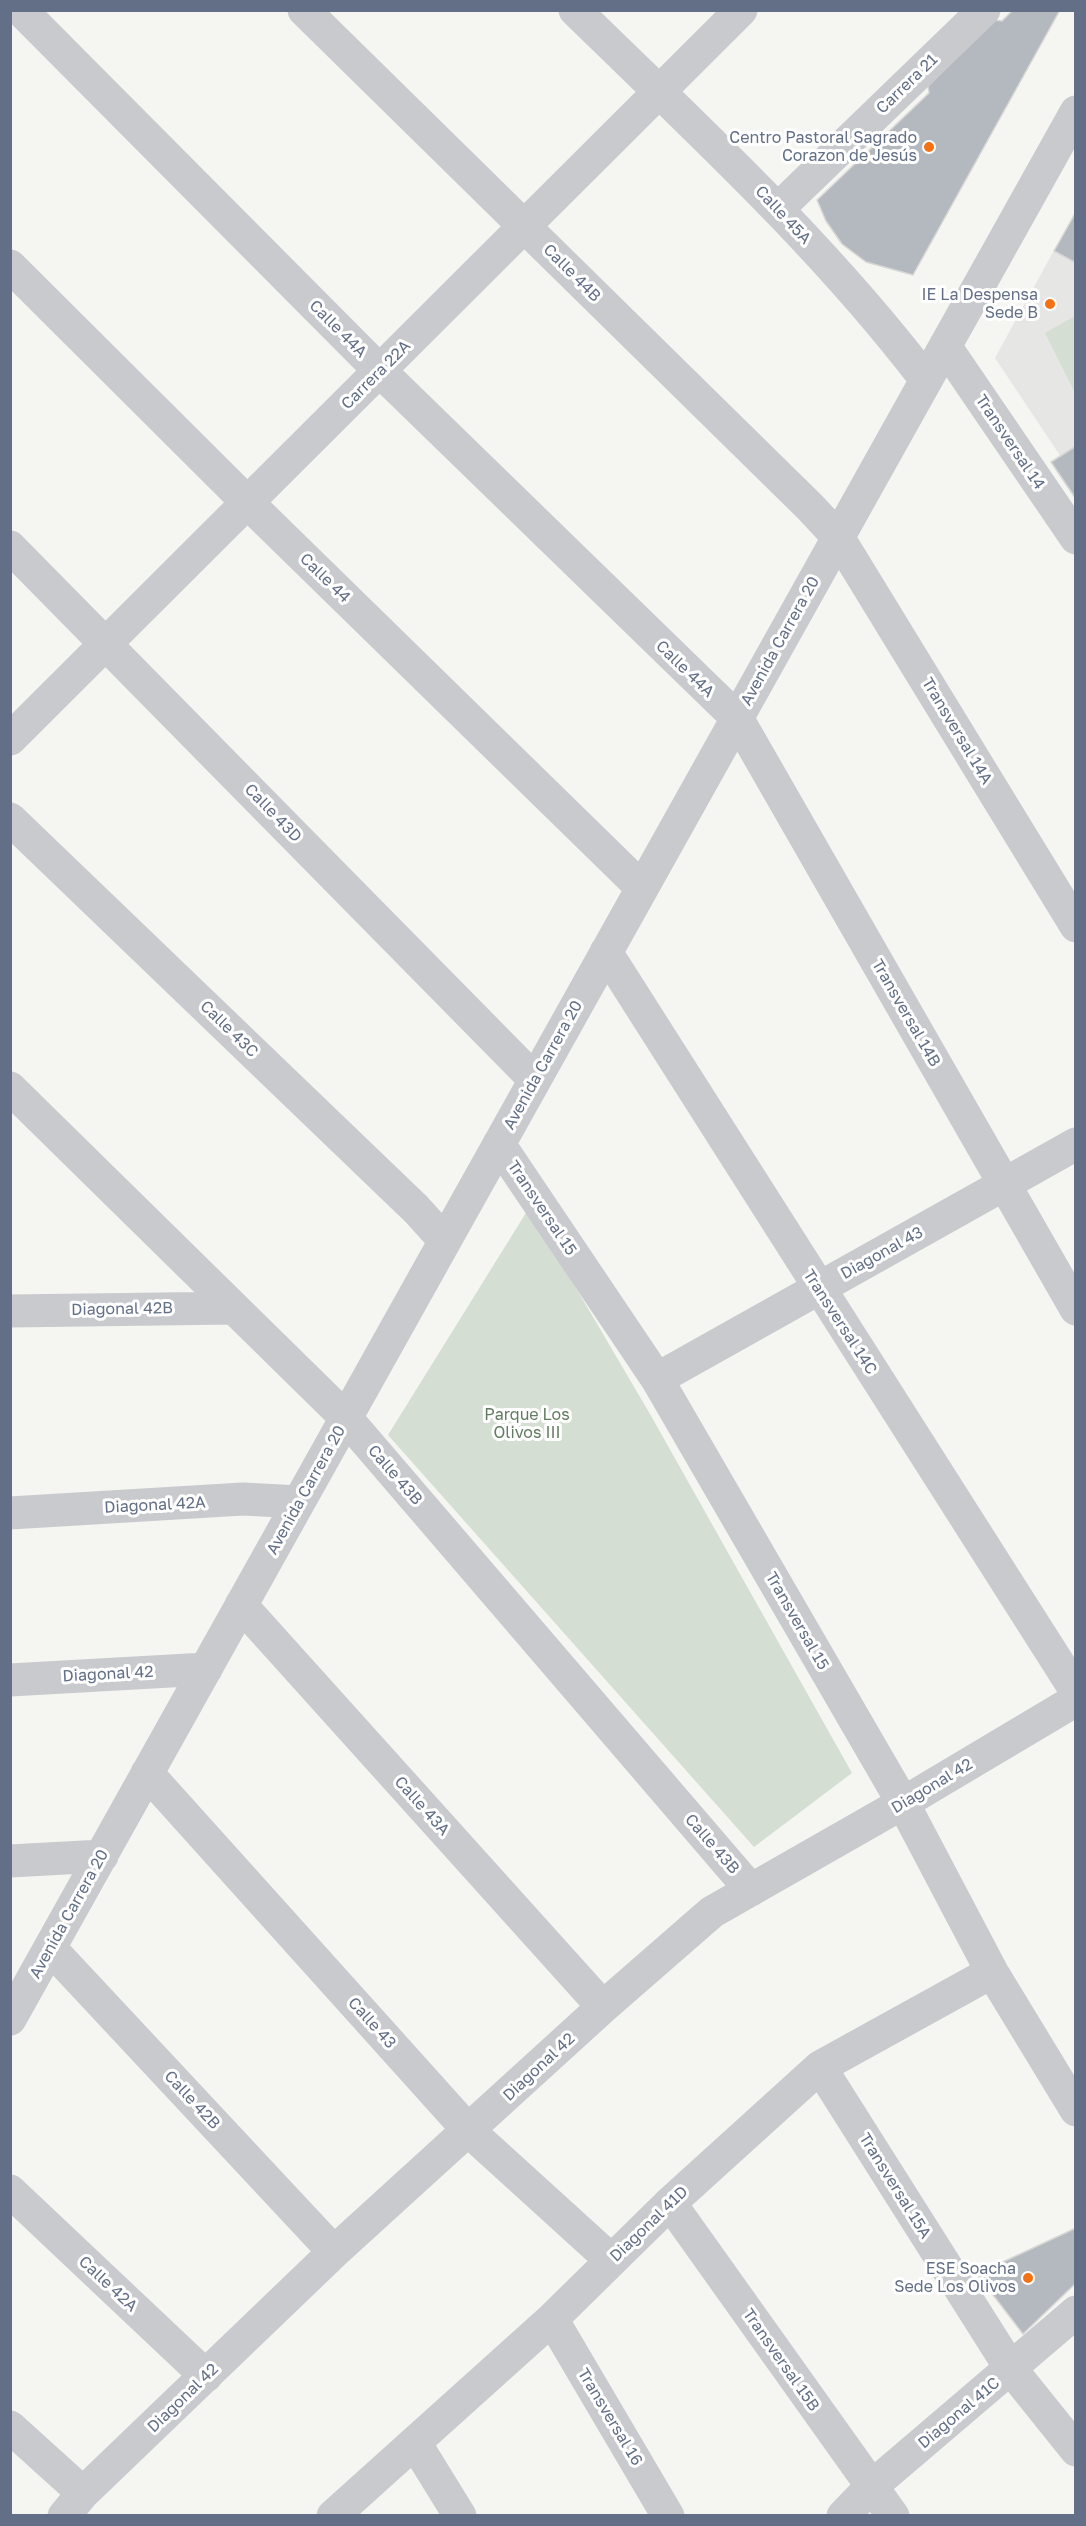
<!DOCTYPE html>
<html>
<head>
<meta charset="utf-8">
<style>
	body { margin:0 }
	#map { position:relative; width:1086px; height:2526px; overflow:hidden; background:#f5f6f2; font-family:"Golos Text",sans-serif }
	canvas { display:block }
	.frame { position:absolute; inset:0; border:12px solid #626f86; pointer-events:none }
</style>
</head>
<body>
<div id="map">
<canvas width="1086" height="2526"></canvas>
<div class="frame"></div>
</div>
<script>
const g = document.querySelector('canvas').getContext('2d');
g.lineJoin = 'round';
function paint(path, color) {
  g.fillStyle = color;
  g.fill(path, 'evenodd');
}
function strokePath(path, color, width, dash) {
  g.strokeStyle = color;
  g.lineWidth = width;
  g.lineCap = dash ? 'butt' : 'round';
  g.setLineDash(dash || []);
  g.stroke(path);
}
function label(font, color, halo, rows, align = 'center') {
  g.font = font + ' "Golos Text",sans-serif';
  g.lineWidth = 6;
  g.setLineDash([]);
  g.textBaseline = 'middle';
  g.strokeStyle = halo;
  g.fillStyle = color;
  for (const [text, x, y, turn = 0] of rows) {
    g.save();
    g.translate(x, y);
    g.rotate((+turn || 0) * Math.PI / 180);
    g.textAlign = isNaN(turn) ? turn : align;
    if (halo) g.strokeText(text, 0, 0);
    g.fillText(text, 0, 0);
    g.restore();
  }
}
paint(new Path2D(`
	M1075 212V499L1051 462 1061 457 995 358Z`), '#e6e6e5');
paint(new Path2D(`
	M1075 316V393L1045 333Z
	M529 1208 650 1414 852 1773 754 1847 388 1435Z`), '#d5ded2');
const building = new Path2D(`
	M1013 10H1060L913 275 866 262 842 244 826 221 817 200 929 93 928 86 994 20 1002 21Z
	M1076 212V263L1054 251Z
	M1076 446V499L1051 462Z
	M1076 2228V2283L1023 2334 977 2274Z`);
paint(building, '#b4b9c0');
strokePath(building, '#d7d7d4', 1.5);
strokePath(new Path2D(`
	M21 10 380 371 737 718 1076 1309
	M304 10 810 507 838 537 1076 926
	M575 10C697 129 823 245 926 380
	M779 208 984 10
	M10 266 247 502 642 888
	M945 346 1076 538
	M10 547 535 1080
	M10 739 741 10
	M10 819 416 1209 445 1241
	M606 952 1076 1691
	M10 1088 346 1418 751 1890
	M499 1144 657 1379 903 1803 992 1972 1076 2110
	M10 1311 234 1308
	M657 1379 1076 1144
	M10 1513 243 1499 299 1502
	M241 1605 603 2007
	M10 1680 206 1669
	M147 1773 469 2131 611 2260
	M10 1861 102 1856
	M50 1948 334 2252
	M10 2019 1076 112
	M820 2067 1011 2369 1076 2450
	M10 2191 206 2376
	M670 2203 893 2516
	M552 2319 668 2516
	M10 2427 83 2493
	M415 2443 460 2516
	M64 2516 83 2493 334 2252 603 2007 712 1912 903 1803 1076 1700
	M333 2516 552 2319 670 2203 820 2067 992 1972
	M843 2516 871 2487 1076 2312`), '#c8cace', 33);
for (const [x, y, r, color] of [
	[929,147,6,"#f47214"],
	[1050,304,6,"#f47214"],
	[1028,2278,6,"#f47214"]
]) {
  const dot = new Path2D();
  dot.arc(x, y, r, 0, 2 * Math.PI);
  g.fillStyle = color;
  g.fill(dot);
  strokePath(dot, '#fff', 2);
}
label('16px', '#626f86', '#fff', [
	["Carrera 21",907,84,-44],
	["Calle 45A",783,215,47],
	["Calle 44B",572,273,45],
	["Calle 44A",338,329,45],
	["Carrera 22A",376,375,-45],
	["Transversal 14",1010,442,56],
	["Calle 44",325,578,44],
	["Avenida Carrera 20",780,641,-61],
	["Calle 44A",685,669,44],
	["Transversal 14A",957,731,59],
	["Calle 43D",273,813,46],
	["Transversal 14B",906,1013,60],
	["Calle 43C",229,1029,44],
	["Avenida Carrera 20",543,1065,-61],
	["Transversal 15",542,1208,56],
	["Diagonal 43",882,1253,-29],
	["Diagonal 42B",122,1309,-1],
	["Transversal 14C",840,1322,57],
	["Calle 43B",395,1475,49],
	["Avenida Carrera 20",306,1490,-61],
	["Diagonal 42A",155,1505,-3],
	["Transversal 15",797,1621,60],
	["Diagonal 42",108,1674,-3],
	["Diagonal 42",932,1786,-31],
	["Calle 43A",422,1806,48],
	["Calle 43B",712,1844,49],
	["Avenida Carrera 20",69,1914,-61],
	["Calle 43",372,2023,48],
	["Diagonal 42",539,2067,-43],
	["Calle 42B",192,2100,47],
	["Transversal 15A",895,2186,58],
	["Diagonal 41D",649,2224,-44],
	["Calle 42A",108,2284,43],
	["Transversal 15B",781,2360,55],
	["Diagonal 42",183,2398,-44],
	["Diagonal 41C",959,2413,-40],
	["Transversal 16",610,2417,59]
]);
label('16px', '#626f86', '#fff', [
	["Centro Pastoral Sagrado",917,138],
	["Corazon de Jesús",917,156],
	["IE La Despensa",1038,295],
	["Sede B",1038,313],
	["ESE Soacha",1016,2269],
	["Sede Los Olivos",1016,2287]
], 'right');
label('16px', '#627c61', '#fff', [
	["Parque Los",527,1415],
	["Olivos III",527,1433]
]);
</script>
</body>
</html>
